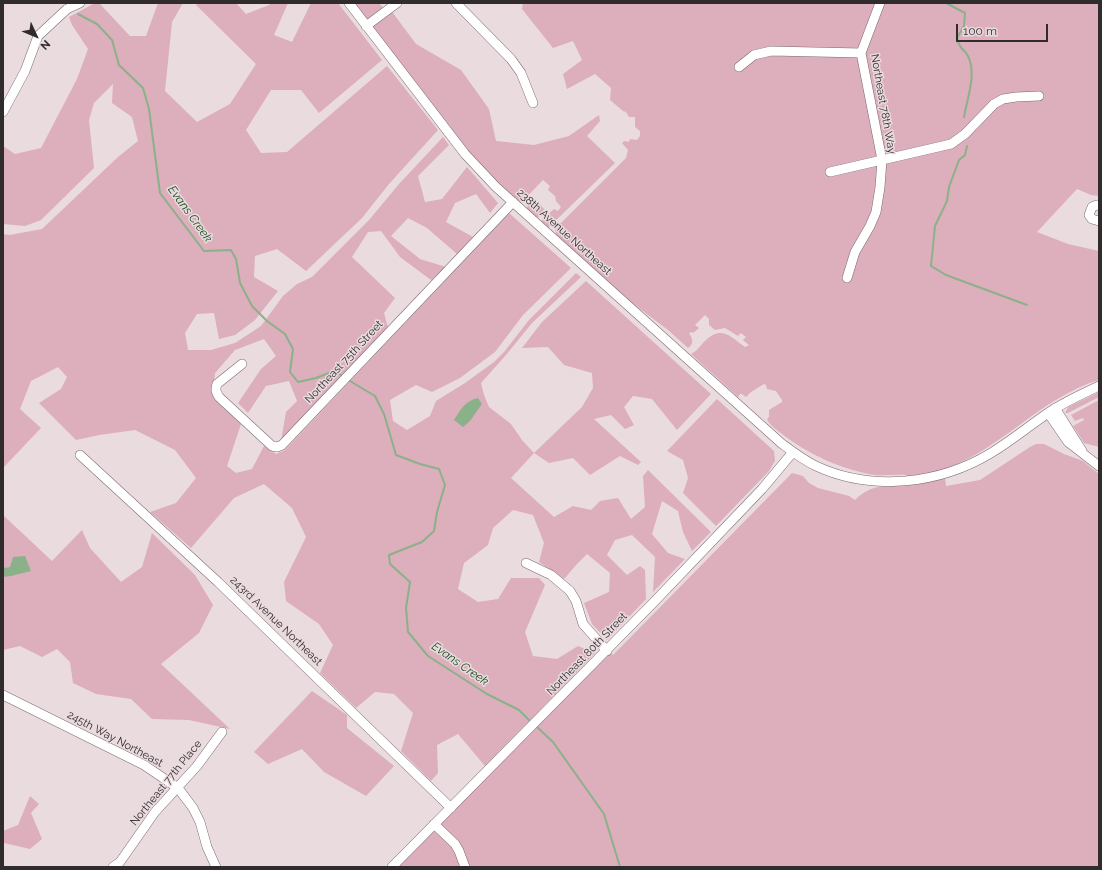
<!DOCTYPE html>
<html>
<head>
<meta charset="utf-8">
<style>
	body { margin:0 }
	#map { position:relative; width:1102px; height:870px; overflow:hidden; background:#eadbdf; font-family:Raleway,sans-serif }
	canvas { display:block }
	.frame { position:absolute; inset:0; border:4px solid #302b2c; pointer-events:none }
	.north { position:absolute; left:16px; top:16px; width:40px; height:40px; -webkit-text-stroke:3px #eadbdf; paint-order:stroke; rotate:134deg; font-size:11px; font-weight:700; line-height:16px; text-align:center; color:#302b2c }
	.north::after { content:''; display:block; margin:auto; width:14px; height:18px; background:#302b2c; clip-path:polygon(50% 0,100% 100%,50% 72%,0 100%) }
	.scale { position:absolute; left:956px; top:24px; width:92px; height:18px; box-sizing:border-box; border:2px solid #302b2c; border-top:0; padding-left:5px; font-size:12px; line-height:14px; white-space:nowrap; color:#302b2c; -webkit-text-stroke:3px #eadbdf; paint-order:stroke }
</style>
</head>
<body>
<div id="map">
<canvas width="1102" height="870"></canvas>
<div class="frame"></div>
<div class="north">N</div>
<div class="scale">100 m</div>
</div>
<script>
const g = document.querySelector('canvas').getContext('2d');
g.lineJoin = 'round';
function paint(path, color) {
  g.fillStyle = color;
  g.fill(path, 'evenodd');
}
function strokePath(path, color, width, dash) {
  g.strokeStyle = color;
  g.lineWidth = width;
  g.lineCap = dash ? 'butt' : 'round';
  g.setLineDash(dash || []);
  g.stroke(path);
}
function label(font, color, halo, rows, align = 'center') {
  g.font = font + ' Raleway,sans-serif';
  g.lineWidth = 3;
  g.setLineDash([]);
  g.textBaseline = 'middle';
  g.strokeStyle = halo;
  g.fillStyle = color;
  for (const [text, x, y, turn = 0] of rows) {
    g.save();
    g.translate(x, y);
    g.rotate((+turn || 0) * Math.PI / 180);
    g.textAlign = isNaN(turn) ? turn : align;
    if (halo) g.strokeText(text, 0, 0);
    g.fillText(text, 0, 0);
    g.restore();
  }
}
paint(new Path2D(`
	M95 3H99L130 36H146L158 3H183L172 22 165 91 197 122 230 104 256 64 196 5 198 3H236L246 14 269 5 271 3H288L274 35 292 42 311 3H338L382 60 319 113 301 90H271L246 130 261 153 287 152 387 66 438 130 389 184 362 218 306 271 277 249 255 256 254 277 278 291 255 320 235 335 219 339 214 313 197 314 185 333 188 350H211L235 343 261 326 283 296 297 284 312 277 369 220 399 184 443 137 449 145 418 176 425 202 442 199 467 167 498 203 490 213 476 194 455 203 446 222 473 237 457 254 427 228 408 218 391 236 420 259 446 267 431 280 400 257 381 231 368 232 352 257 395 298 384 313 388 328 281 441 286 412 297 401 289 381 266 386 248 413 238 403 261 369 276 356 264 339 235 350 215 373 213 396 241 424 227 466 236 473 252 469 264 446 276 454 285 450 509 213 571 268 523 315 495 352 460 378 432 392 416 385 390 400 393 421 407 430 430 416 436 401 465 383 494 362 504 352 529 320 576 273 581 277 532 323 506 355 481 383 484 395 489 407 511 424 522 440 534 453 582 407 593 388 592 373 564 365 548 347 522 348 542 322 586 281 711 394 677 430 652 399 633 396 624 407 634 425 625 429 611 415 594 419 641 462 638 465 620 456 590 475 573 458 549 463 534 453 511 478 554 517 573 506 591 510 600 501 618 498 631 519 645 507 643 476 648 470 711 532 692 551 683 532 678 511 662 501 652 534 668 553 685 559 653 592 655 557 632 535 615 540 607 555 627 575 640 566 645 570 646 599 607 640 592 624 584 603 609 592 610 573 587 554 577 564 564 579 539 562 544 543 533 515 513 510 493 528 488 545 464 563 458 589 478 602 498 599 511 578H539L545 585 525 632 533 656 557 659 578 646 595 653 539 711 542 714 606 648 613 655 792 473 803 476 809 483 818 488 849 496 855 500C871 484 884 486 905 486L906 475C896 474 885 476 875 475 842 470 808 454 782 434 776 429 770 426 767 419L769 417V410L782 402V400L776 391 767 389 766 385 764 384 751 392 746 397 742 394H740L738 397 691 354C697 351 700 346 705 341 721 325 730 336 745 347L749 345 743 340 746 337 741 333 738 336 725 328 715 330 709 325V319L705 315 695 325 699 328 693 333 692 332 689 333C693 339 694 344 688 348L668 330 582 265 552 238 556 233 555 230 558 226 626 158 628 150 622 143 624 141 629 142 630 139 637 140 640 136V131L635 127V117H629L626 112 623 111 610 100 611 88 595 74 567 89 563 74 582 60 573 41 553 48 522 9 523 3H1099V196L1091 195 1077 189 1037 232 1068 244 1099 251V380C1041 397 1001 450 944 469L946 486 980 480 1030 447 1036 444H1044L1064 454 1083 461 1099 474V867H392L528 728 525 725 485 766 458 734 437 745 438 773 431 781 401 751 413 713 394 694 375 692 356 708 320 673 333 645 319 624 286 601 284 582 306 537 292 508 264 484 234 498 191 548 150 512 176 503 196 478 175 450 135 430 99 435 76 440 39 403 61 389 67 377 58 367 31 381 20 409 41 428 3 468V234L10 235 42 229 118 157 138 141 132 117 112 103 113 84 94 103 89 120 94 168 41 220 25 226 3 224V146L15 154 41 148 77 79 88 49 72 25 69 17Z
	M349 3H379L386 11 390 9 416 44 461 70 489 109 496 141 534 145 569 136 599 115 600 121 587 136 615 163 548 228 541 222 542 220 554 209 558 211 561 207 556 201 555 196 548 190 550 186 543 180 517 207 496 187Z
	M534 200 538 202 544 209 542 214 537 218 526 208Z
	M1099 392V397L1068 413H1065L1068 407Z
	M717 399 774 451 775 461 769 471 716 526 683 493 688 478 683 460 667 451Z
	M1099 400V447L1084 443 1073 426 1084 420 1083 418 1075 421 1071 415Z
	M3 515 52 561 82 530 90 548 121 582 142 567 152 533 195 575 213 605 199 633 161 664 230 729 189 720 152 719 131 699 96 694 73 683 70 662 57 649 42 657 20 646 3 650Z
	M312 691 347 715V728L394 766 366 796 324 772 302 749 268 764 254 752Z
	M30 796 39 804 31 813 42 839 30 849 4 843 3 845V831L18 825Z`), '#ddaebb');
paint(new Path2D(`
	M478 398 482 404 470 421 463 427 454 420C461 409 465 401 478 398Z
	M25 556 31 571 11 576 3 577V566L5 568 10 567 13 557Z`), '#8bb18b');
strokePath(new Path2D(`
	M946 3 965 13 964 26 957 38C960 51 963 47 968 56 977 74 967 99 964 117
	M78 14 97 24 112 40 119 65 143 88 149 109 160 193 204 251 231 250 236 259 240 283 252 306 267 321 285 334 293 349 290 372 298 382 316 378 334 371 341 375
	M967 146 965 155 959 160 949 187 947 201 935 226 931 266 946 275 1027 305
	M350 381 375 396 384 414 396 455 420 464 439 469 445 485 437 512 434 531 422 542 389 555 390 564 410 582 406 608 408 632 428 656 487 694 519 710 529 720
	M537 727 553 742 604 814 620 867`), '#8bb18b', 2);
const minor = new Path2D(`
	M349 3 465 154 496 187 781 443C793 452 803 460 816 466 872 492 940 484 991 453 1011 441 1029 426 1048 413 1064 402 1082 394 1099 386
	M456 3 511 59 521 73 533 103
	M366 26 397 3
	M739 67 754 55 771 51 861 53
	M3 112 25 71 38 36 67 9 80 3
	M830 172 882 160 861 53 880 3
	M1099 205H1097L1092 207 1089 215 1092 219 1099 221
	M847 278 855 252 870 226 876 212 880 187 882 160 951 144 965 134 994 104 1003 99 1016 97 1039 96
	M242 364 217 384C215 390 216 392 219 397L272 446 277 447 282 445 513 202
	M1055 408 1082 451
	M1048 413 1068 442 1099 466
	M80 455 218 582 451 808
	M526 563 551 575 570 591 576 601 583 624 607 651
	M3 695 144 765 178 788 193 808 200 822 207 847 216 867
	M434 824 455 844 459 851 465 867
	M113 867 120 862 155 812 197 766 222 732
	M392 867 653 603 762 489 793 452`);
strokePath(minor, '#796b6f', 10);
strokePath(minor, '#fff', 9);
label('11px', '#302b2c', '#eadbdf', [
	["Northeast 78th Way",883,104,80],
	["238th Avenue Northeast",564,232,42],
	["Northeast 75th Street",344,362,-47],
	["243rd Avenue Northeast",276,621,44],
	["Northeast 80th Street",587,654,-46],
	["245th Way Northeast",115,739,28],
	["Northeast 77th Place",166,783,-51]
]);
label('italic 12px', '#144d1b', '#eadbdf', [
	["Evans Creek",190,214,54],
	["Evans Creek",460,664,35]
]);
</script>
</body>
</html>
